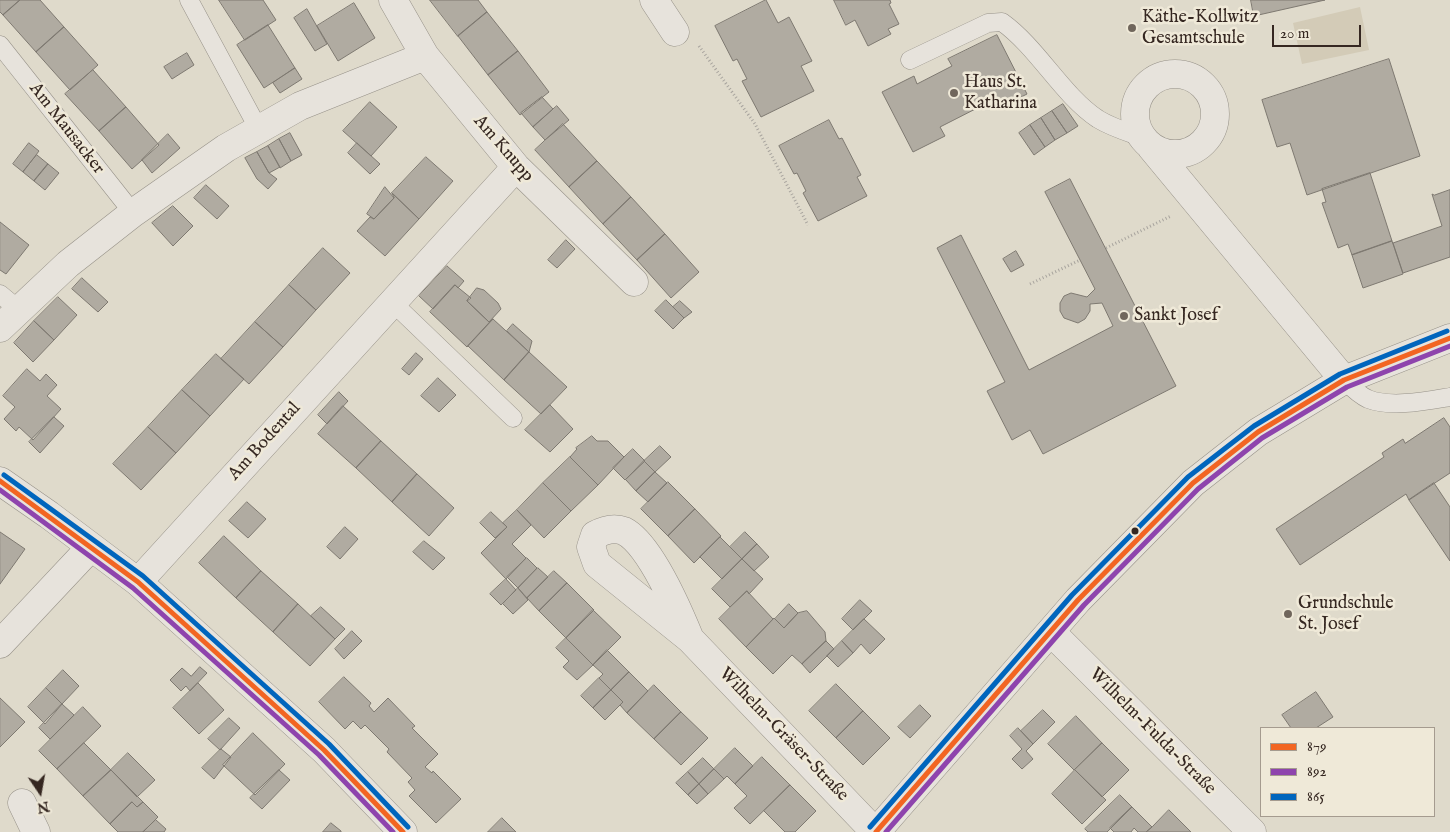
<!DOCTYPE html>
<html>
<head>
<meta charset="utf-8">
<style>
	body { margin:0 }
	#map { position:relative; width:1450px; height:832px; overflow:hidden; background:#dfdacb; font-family:"IM FELL English",serif }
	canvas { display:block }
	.legend { position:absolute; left:1260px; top:727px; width:175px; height:90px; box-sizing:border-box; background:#efe9d8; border:1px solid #a59b8f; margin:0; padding:6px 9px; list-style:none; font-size:15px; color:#352721 }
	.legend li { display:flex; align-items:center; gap:10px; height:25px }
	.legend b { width:25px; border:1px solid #a59b8f }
	.north { position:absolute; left:15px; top:767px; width:50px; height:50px; -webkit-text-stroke:4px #efe9d8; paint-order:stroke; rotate:168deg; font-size:14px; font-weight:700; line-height:20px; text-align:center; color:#352721 }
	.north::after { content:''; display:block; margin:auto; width:18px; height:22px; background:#352721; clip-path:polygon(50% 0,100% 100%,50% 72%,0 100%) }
	.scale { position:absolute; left:1272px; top:25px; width:89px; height:22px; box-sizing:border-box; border:2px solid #352721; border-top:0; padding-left:6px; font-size:15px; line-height:18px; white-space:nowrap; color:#352721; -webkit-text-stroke:4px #efe9d8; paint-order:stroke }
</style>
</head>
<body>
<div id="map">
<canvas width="1450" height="832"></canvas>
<ul class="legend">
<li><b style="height:6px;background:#f26522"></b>879</li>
<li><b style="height:6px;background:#8e44ad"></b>892</li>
<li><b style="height:6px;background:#0065bd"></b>865</li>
</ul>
<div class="north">N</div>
<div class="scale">20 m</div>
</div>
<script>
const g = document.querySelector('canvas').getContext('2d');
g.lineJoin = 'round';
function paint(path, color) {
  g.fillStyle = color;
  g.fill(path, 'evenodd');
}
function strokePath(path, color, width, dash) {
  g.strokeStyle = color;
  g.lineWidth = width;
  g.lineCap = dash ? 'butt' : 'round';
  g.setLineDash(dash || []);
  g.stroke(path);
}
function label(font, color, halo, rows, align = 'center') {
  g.font = font + ' "IM FELL English",serif';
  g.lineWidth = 5;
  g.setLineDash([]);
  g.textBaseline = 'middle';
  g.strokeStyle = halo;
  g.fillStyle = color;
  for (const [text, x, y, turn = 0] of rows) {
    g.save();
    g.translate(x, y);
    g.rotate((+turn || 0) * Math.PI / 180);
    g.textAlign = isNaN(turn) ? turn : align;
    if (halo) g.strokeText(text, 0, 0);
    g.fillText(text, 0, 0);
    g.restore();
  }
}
paint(new Path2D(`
	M1360 7 1369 50 1302 64 1293 23Z`), '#d3cbb7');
const building = new Path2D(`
	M0 0H20L3 15 0 12Z
	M20 0H40L64 27 36 52 3 15Z
	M219 0H263L276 20 245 40Z
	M430 0H478L487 12 458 36Z
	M766 0 778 23 789 17 812 61 801 66 814 91 761 117 742 81 747 79 737 59 733 61 715 26Z
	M834 0H890L891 3 889 4 899 24 888 29 891 34 868 46 855 20 846 25Z
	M1251 0H1325L1254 16Z
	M354 3 375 38 338 61 317 26Z
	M307 9 327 44 315 51 294 18Z
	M487 12 518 51 488 75 458 36Z
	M268 25 295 68 264 88 237 45Z
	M64 27 98 65 70 90 36 52Z
	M997 35 1027 94 997 109 993 100 940 127 945 136 913 152 882 92 914 76 917 84 952 66 948 59Z
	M518 51 549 92 520 115 488 75Z
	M187 53 194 65 172 79 164 67Z
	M1389 59 1420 156 1307 195 1290 143 1277 147 1262 100Z
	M295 68 302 79 280 93 273 83Z
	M93 70 126 107 99 131 65 94Z
	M542 97 553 109 533 127 521 113Z
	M370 102 397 127 371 156 343 131Z
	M1063 104 1078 126 1067 133 1052 111Z
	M557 106 569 120 545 140 533 127Z
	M126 107 159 145 132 169 99 131Z
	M1052 111 1067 133 1055 140 1041 118Z
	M1041 118 1055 140 1045 147 1030 125Z
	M829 120 839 139 842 138 861 175 857 177 867 196 818 221 803 193 806 191 797 173 794 174 779 146Z
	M563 124 597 161 569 187 535 150Z
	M1030 125 1045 147 1034 155 1019 133Z
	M290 133 302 155 291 161 279 139Z
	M168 134 180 148 152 173 142 160Z
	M279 139 291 161 280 168 268 146Z
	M29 143 39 151 23 172 13 164Z
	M357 143 380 164 370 174 348 153Z
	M268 146 280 167 269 173 257 152Z
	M257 152 269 173 277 179 268 189 257 179 245 158Z
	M37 155 48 164 34 181 23 172Z
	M426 157 453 181 419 219 392 193Z
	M597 161 631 197 603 224 569 187Z
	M48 164 59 173 45 190 34 181Z
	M1370 173 1392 241 1352 255 1348 244 1338 248 1322 203 1326 202 1322 189Z
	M1070 179 1176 386 1043 454 1030 430 1012 440 987 391 1005 382 937 248 961 235 1029 370 1113 326 1102 303 1090 304V311L1085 319 1078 323 1064 318 1060 311V303L1064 296 1071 293 1087 297 1095 289 1045 192Z
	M206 185 229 206 217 219 194 198Z
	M385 187 394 198 374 219 367 214Z
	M1450 190V257L1403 273 1393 243 1442 226 1432 194 1434 195Z
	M392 193 419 219 385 256 357 231 370 217 374 219 394 198Z
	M631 197 665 234 637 260 603 224Z
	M173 206 193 226 173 246 152 223Z
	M0 222 29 245 6 274 0 270Z
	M665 234 699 272 671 298 637 260Z
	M566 240 575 249 557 268 548 260Z
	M1392 241 1403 274 1363 288 1352 255Z
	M323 248 350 273 316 310 289 285Z
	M1016 251 1024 265 1011 272 1003 259Z
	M447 266 464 281 458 288 455 285 433 309 419 296Z
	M82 278 108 302 98 312 72 289Z
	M289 285 316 310 283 347 255 322Z
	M455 285 471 298 467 301 489 322 493 319 467 347 430 312Z
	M477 288 484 290 498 303 501 309 489 322 467 301Z
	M58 297 77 315 54 340 34 321Z
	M666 300 684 318 673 329 655 311Z
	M680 301 692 312 684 318 673 307Z
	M493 319 529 352 504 380 468 346Z
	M34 321 54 340 33 362 14 343Z
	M255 322 283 347 249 384 221 359Z
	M513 324 532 341 529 352 507 331Z
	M529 352 567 387 541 414 504 380Z
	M416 353 423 359 409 375 402 369Z
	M216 354 244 379 210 416 182 390Z
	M27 369 40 381 46 374 57 385 47 396 61 409 33 440 19 427 16 431 4 419 15 407 3 396Z
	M438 378 456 395 439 412 421 396Z
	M182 390 210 416 176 453 148 427Z
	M339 392 348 401 327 424 318 415Z
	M550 405 573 429 550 452 525 430Z
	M343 406 381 441 356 468 318 434Z
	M54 417 64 426 40 453 29 442Z
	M1444 418 1450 427V473L1409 500 1406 494 1300 565 1276 529 1384 457 1382 453 1403 439 1405 443Z
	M148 427 176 453 141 490 113 464Z
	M592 436 597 441H608L624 457 598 485 570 457 577 449 576 448Z
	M381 441 417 474 392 502 356 468Z
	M660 446 671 457 655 472 644 461Z
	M633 449 645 461 625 480 613 468Z
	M570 457 598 485 571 511 543 483Z
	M644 461 655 472 636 491 626 480Z
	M655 472 667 483 648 502 636 491Z
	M417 474 454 508 429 536 392 502Z
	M668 482 695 509 668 536 641 509Z
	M543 483 571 511 544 538 517 510Z
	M1434 483 1450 507V561L1409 500Z
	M247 502 266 519 248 538 229 521Z
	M695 509 721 536 694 563 668 536Z
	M517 510 531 525 512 544 526 558 506 579 481 553 507 527 503 523Z
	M491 512 507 527 495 538 480 523Z
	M345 527 358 539 340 559 327 547Z
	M0 532 25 549 0 584Z
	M745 532 757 544 742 559 730 547Z
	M224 536 261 571 236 598 199 563Z
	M720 537 742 559 722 579 700 557Z
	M424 541 445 558 433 570 413 552Z
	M757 544 769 557 754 571 742 559Z
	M527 558 537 568 518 588 507 577Z
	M742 559 763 579 749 594 747 591 730 607 712 589Z
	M538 568 548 577 527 598 518 588Z
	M261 571 298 604 273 632 236 598Z
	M554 571 567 583 539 611 527 598Z
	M506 579 516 590 501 605 490 594Z
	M567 583 594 610 566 638 539 611Z
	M518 588 528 600 513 614 503 604Z
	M747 591 773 619 746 647 719 619Z
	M860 600 872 611 853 630 842 619Z
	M298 604 335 639 310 666 273 632Z
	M789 604 798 613 784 628 775 619Z
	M321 607 345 629 335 639 311 616Z
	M593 610 621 637 593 665 566 638Z
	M807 611 825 632 826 641 802 664 792 655 773 674 746 647 774 618 784 628 798 613Z
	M864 619 885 639 870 654 861 644 853 653 842 641Z
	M352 631 362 641 344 659 335 649Z
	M566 638 593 665 577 680 563 667 569 661 556 648Z
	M826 641 834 649 810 673 802 664Z
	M842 641 853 653 838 667 827 656Z
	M607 650 629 672 611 690 599 678 603 674 593 665Z
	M200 667 207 673 190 691 186 686 181 691 170 680 182 668 191 676Z
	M63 670 79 686 62 704 46 688Z
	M629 672 648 691 627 713 620 705 623 702 611 690Z
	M344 677 371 703 369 706 374 712 388 698 415 726 412 728 438 754 425 767 432 773 433 771 461 799 436 823 409 796 415 790 408 782 412 778 387 752 389 749 365 725 361 729 353 721 345 729 319 702Z
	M599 678 611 690 593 708 581 696Z
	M198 683 224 710 199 734 173 708Z
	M836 684 863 711 836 738 809 711Z
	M654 685 681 712 654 739 627 713Z
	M46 688 62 704 45 724 28 707Z
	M611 690 623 702 605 720 593 708Z
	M1316 692 1333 717 1316 728H1291L1282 715Z
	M0 698 25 722 0 747Z
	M62 704 74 715 50 739 39 728Z
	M920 705 931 716 910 738 898 727Z
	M83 707 101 726 57 769 39 751Z
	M1043 710 1055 722 1033 744 1021 731Z
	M863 711 890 738 863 765 836 738Z
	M681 712 708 738 681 765 654 739Z
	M1076 716 1102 743 1074 770 1048 744Z
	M229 718 240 728 220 750 208 739Z
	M1018 728 1033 744 1026 751 1033 759 1022 769 1012 759 1022 749 1010 736Z
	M253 733 285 764 255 795 223 765Z
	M84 743 111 770 83 796 57 769Z
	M1102 743 1129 770 1102 797 1075 770Z
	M735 748 753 766 735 784 727 776 724 779 714 769Z
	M221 749 231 757 214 779 202 768Z
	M128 753 155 780 137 797 111 770Z
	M762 757 790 785 750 824 734 808 747 796 735 784Z
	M703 758 714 769 699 784 688 772Z
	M714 769 724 779 708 794 699 784Z
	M111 770 143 802 137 807 132 802 110 824 83 796Z
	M279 770 290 780 262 809 250 798Z
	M1075 770 1106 800 1082 824 1052 794Z
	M688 772 699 784 688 795 676 783Z
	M699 784 708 794 697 804 688 795Z
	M790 785 816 811 795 832H785L764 811Z
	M1120 795 1132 807 1107 832H1088L1085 829Z
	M132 802 137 807 143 802 158 817 143 832H118L110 824Z
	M1132 807 1152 827 1146 832H1138L1134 828 1131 832H1114L1110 828Z
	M1169 810 1191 832H1146L1152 827Z
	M502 818 516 832H488Z
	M156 820 166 829 164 832H143Z
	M331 823 341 831V832H323Z`);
paint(building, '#b0aba1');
strokePath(building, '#7e7971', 1);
const lane = new Path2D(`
	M189 0 258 128
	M0 45 133 213
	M910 60 988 23 1002 22C1038 48 1062 95 1098 119 1111 127 1127 132 1141 137
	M0 294 18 309
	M391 301 513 418
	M1344 380C1351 387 1359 395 1368 399 1391 408 1426 401 1450 397`);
const street = new Path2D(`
	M393 0 425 56 516 167 634 282
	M654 0 675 32
	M1135 114a40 40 0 1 1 80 0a40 40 0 1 1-80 0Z
	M1151 147 1344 380
	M0 328 68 264 133 213 226 148 300 106 425 56
	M0 481 49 515 138 582 324 750 403 832
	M138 582 516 167
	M1051 632 1252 832
	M690 639C679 612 650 544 624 531 614 527 604 530 595 535L591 547 597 564 690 639 875 832
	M0 644 91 547
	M22 803 36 832
	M876 832 1078 600 1193 483 1258 432 1344 380 1450 338`);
strokePath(lane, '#969188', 19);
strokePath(street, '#969188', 29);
strokePath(new Path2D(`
	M699 46 755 124 808 225
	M1106 248 1171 216
	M1030 284 1080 260`), '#a8a49e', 3, [1, 2.5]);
strokePath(lane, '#e7e3dc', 18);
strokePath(street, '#e7e3dc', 28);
strokePath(new Path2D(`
	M0 481 138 582 324 750 403 832
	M876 832 1078 600 1193 483 1258 432 1344 380 1450 338`), '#f26522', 5);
strokePath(new Path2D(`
	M0 490 133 588 319 755 393 832
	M886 832 1084 605 1198 489 1262 438 1347 387 1450 346`), '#8e44ad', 5);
strokePath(new Path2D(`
	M4 475 143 576 329 744 408 827
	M870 827 1072 595 1188 477 1254 426 1340 374 1447 331`), '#0065bd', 5);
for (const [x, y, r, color] of [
	[1132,28,5,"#70665c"],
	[954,93,5,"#70665c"],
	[1124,316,5,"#70665c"],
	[1135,531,4.5,"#352721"],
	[1288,614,5,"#70665c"]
]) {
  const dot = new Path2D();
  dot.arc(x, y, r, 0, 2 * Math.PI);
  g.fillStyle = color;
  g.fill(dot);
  strokePath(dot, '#efe9d8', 2);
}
label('18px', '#352721', '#efe9d8', [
	["Käthe-Kollwitz",1142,18],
	["Gesamtschule",1142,39],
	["Haus St.",964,83],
	["Katharina",964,104],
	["Sankt Josef",1134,316],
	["Grundschule",1298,604],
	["St. Josef",1298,625]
], 'left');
label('18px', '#352721', '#efe9d8', [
	["Am Mausacker",66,129,52],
	["Am Knupp",503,149,49],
	["Am Bodental",265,442,-48],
	["Wilhelm-Fulda-Straße",1152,732,45],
	["Wilhelm-Gräser-Straße",783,735,46]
]);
</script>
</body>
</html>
